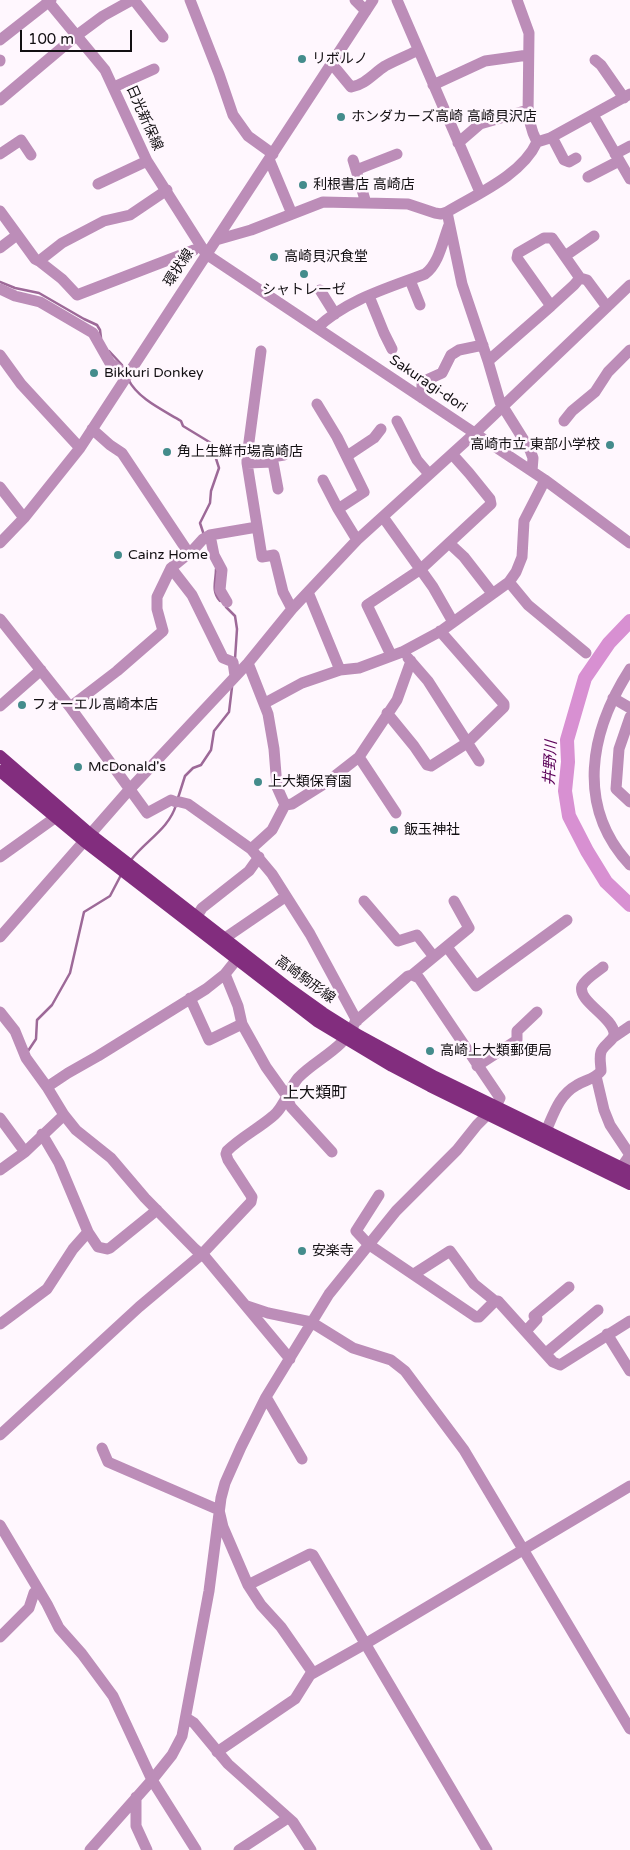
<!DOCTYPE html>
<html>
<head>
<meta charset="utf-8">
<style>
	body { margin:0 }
	#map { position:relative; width:630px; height:1850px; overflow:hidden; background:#fff7fe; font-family:"Varela Round",sans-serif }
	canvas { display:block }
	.scale { position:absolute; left:20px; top:30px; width:112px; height:22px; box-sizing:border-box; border:2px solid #120f12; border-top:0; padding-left:6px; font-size:15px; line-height:18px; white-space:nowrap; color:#120f12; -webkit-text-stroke:4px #fff7fe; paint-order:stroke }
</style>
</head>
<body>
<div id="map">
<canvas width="630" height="1850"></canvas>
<div class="scale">100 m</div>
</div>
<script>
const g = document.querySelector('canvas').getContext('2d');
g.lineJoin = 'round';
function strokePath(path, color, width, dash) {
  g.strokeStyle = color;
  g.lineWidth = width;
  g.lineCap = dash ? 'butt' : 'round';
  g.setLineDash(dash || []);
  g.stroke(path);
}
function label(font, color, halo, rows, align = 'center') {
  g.font = font + ' "Varela Round","Noto Sans JP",sans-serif';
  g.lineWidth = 5;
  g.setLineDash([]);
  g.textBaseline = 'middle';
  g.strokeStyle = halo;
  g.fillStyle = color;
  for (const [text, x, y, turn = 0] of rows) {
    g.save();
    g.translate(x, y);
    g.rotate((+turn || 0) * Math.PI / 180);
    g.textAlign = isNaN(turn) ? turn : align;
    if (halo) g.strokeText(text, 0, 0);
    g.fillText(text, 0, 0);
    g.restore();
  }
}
strokePath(new Path2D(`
	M0 282 15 288 39 293 84 319 97 325 100 330 101 338
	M109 351 122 365
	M128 379C138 399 163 410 181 421L183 426 211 443 219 468 211 491 210 503 200 523 204 535
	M216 569C216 581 211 591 220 601
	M226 607 235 616 237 629 235 659
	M178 798 185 776 193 768 201 765 211 750 214 731 229 712 232 687
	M131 860C145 841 169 829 176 805
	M28 1051 36 1039 37 1020 52 1005 70 973 84 912 110 896 121 875`), '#9d6998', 2.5);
strokePath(new Path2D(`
	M630 621 609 643 585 678 567 740 568 762 565 791 569 816 587 851 606 882 630 905`), '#d890d2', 14);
strokePath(new Path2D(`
	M47 0 105 70 147 161 206 254 545 480 630 543
	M134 0 163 37
	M190 0 219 74 233 115 248 136 273 154
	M355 0 366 11
	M397 0 480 192
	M517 0 529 33 528 116 533 133 537 142
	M0 40 51 0
	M0 60V61
	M595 60 601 65 624 98
	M332 64 351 87C365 85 374 73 385 66 396 60 407 56 418 50
	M433 85 485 61 528 55
	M114 87 154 69
	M0 100 76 36 103 16 132 0
	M593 115 630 179
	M552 137 564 160 569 162 576 158
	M537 142 550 138 630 94
	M458 143 480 124 528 110
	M0 154 21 140 31 155
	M615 154 630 146
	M269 159 292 214
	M353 160 366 203
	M356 170 397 154
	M588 177 619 161
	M98 184 147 161
	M0 211 35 259 39 261 62 243 104 221 130 215 167 190
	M447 212 462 284 488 361 500 402 530 450 533 458 532 471
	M216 240 251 230 323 202 408 204 435 213 441 214 447 212C477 194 522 175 537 142
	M0 248 17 235
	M565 256 594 236
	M39 261 62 279 77 295 194 250
	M580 278 574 285 551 306 517 258 518 253 544 238H552L580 278 587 280 607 307
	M410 280 420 305
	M0 289 15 296 40 302 93 333 110 363 127 375
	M320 290 335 314
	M369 296 384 333 392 349
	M317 328C346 300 388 288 425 274 439 264 443 240 449 225
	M261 351 247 457V463L262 557 274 555 283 592 292 609
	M0 355 21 384 80 448
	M488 361 551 306
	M422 398V382L442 373 451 355 459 350 483 345
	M317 404 337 437 364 492 338 509 357 540
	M397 421 417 460 429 474
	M564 421 572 411 595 392 608 372 630 350
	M92 429 110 445 122 453 188 552
	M347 456 374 438 381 429
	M273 462 278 489
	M247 463 273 462 272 457 284 455
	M323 480 338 509
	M0 487 24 518
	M383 517 433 587 453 622
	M210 535 214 555 222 570 220 590 227 602
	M0 543 24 518 80 448 373 0
	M449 543 464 557 492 593
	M171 568 192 595 223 658 233 662 235 676
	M509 582 528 605 586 653
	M308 592 340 670
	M0 619 70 707 147 813 171 800 176 802
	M391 655 367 605 421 569 491 504 490 499 469 473 452 454
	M408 658 428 681 479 761
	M248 663 268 714 274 749 277 787 285 805
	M630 669C590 731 575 806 630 865
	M613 698 630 708
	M265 703 302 683 340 670 359 668 402 652 441 631 509 582 516 572 522 557 524 521 545 480
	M0 706 41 670
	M70 707 117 671 163 631 157 609V597L171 568 193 550 203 539 210 535 257 527
	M387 713 414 746 427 765 431 766 467 743 504 707V704L440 631
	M630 717 619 749 616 789 630 802
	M359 757 396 813
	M180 802 188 804 251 849 272 874 310 934 357 1021
	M285 805 292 804 327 782 359 757 397 700 411 661
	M251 849 272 830 285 805
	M0 857 56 817
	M364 901 398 941 417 935 434 957
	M197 916 202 908 249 871 259 857
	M0 937 129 790 248 663 292 609 357 540 475 433 630 285
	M225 938 285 897
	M447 947 476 986 567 920
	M225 974 238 1006 242 1024
	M412 975 469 928 454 901
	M190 998 209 1040 242 1024 266 1067 286 1095 291 1107 332 1152
	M0 1012 15 1031 26 1058 47 1087 64 1115 76 1130 111 1158 145 1198 195 1249 206 1258 290 1359
	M614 1037 630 1026
	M477 1066 517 1040V1031L537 1012
	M596 1076 604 1110 610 1125 630 1155 621 1168
	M47 1087 68 1073 98 1056 206 989 225 974 237 959
	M0 1118 25 1152
	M546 1131C554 1113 559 1095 577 1085 585 1080 595 1079 601 1071 601 1065 599 1058 601 1052 603 1045 615 1040 614 1033 613 1017 577 1001 582 986 585 979 597 972 603 967
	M42 1134 59 1163 88 1232 98 1247 107 1249 110 1248 157 1210
	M0 1170 25 1152 64 1115
	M379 1195 356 1231 368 1244 476 1317H479L495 1301H498L553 1362 560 1365 630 1321
	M414 1274 450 1251 474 1284 495 1301
	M247 1306 268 1313 311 1322 353 1348 391 1360 405 1371 464 1450 630 1729
	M0 1324 47 1289 73 1249 88 1232
	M526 1331 537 1319 534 1316 569 1287
	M607 1334 630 1371
	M546 1353 598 1310
	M266 1397 302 1459
	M0 1435 139 1307 202 1254 251 1202 252 1197 228 1160 226 1154 227 1151C241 1137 258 1129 273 1116 283 1109 289 1089 298 1078 316 1059 346 1048 355 1022L408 976 412 975 419 978 500 1098 496 1106 477 1125 457 1150 396 1211 329 1294 266 1397 241 1447 225 1483 221 1498 209 1591 182 1736 172 1755 152 1780 90 1850
	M102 1448 108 1462 219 1510 223 1527 248 1585 261 1605 281 1627 313 1673
	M0 1525 47 1604 59 1628 82 1654 113 1696 152 1780 196 1850
	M248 1585 310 1554 313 1555 487 1850
	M0 1637 29 1608 34 1593 38 1589
	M186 1718 194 1723 228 1764 293 1822 311 1850
	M217 1752 295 1699 310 1675 365 1644 630 1486
	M136 1797V1826L147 1850
	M239 1850 288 1818`), '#bc8db8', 11);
strokePath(new Path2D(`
	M0 756 90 834 288 988 323 1013 358 1035 435 1077 630 1172
	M0 771 84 841 317 1021 392 1066 430 1086 630 1184`), '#822d7e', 12);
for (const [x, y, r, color] of [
	[302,59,5,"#448c8c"],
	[341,117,5,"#448c8c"],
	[303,185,5,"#448c8c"],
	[274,257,5,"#448c8c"],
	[304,274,5,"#448c8c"],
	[94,373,5,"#448c8c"],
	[610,445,5,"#448c8c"],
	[167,452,5,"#448c8c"],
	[118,555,5,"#448c8c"],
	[22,705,5,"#448c8c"],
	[78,767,5,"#448c8c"],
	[258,782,5,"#448c8c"],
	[394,830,5,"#448c8c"],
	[430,1051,5,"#448c8c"],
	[302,1251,5,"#448c8c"]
]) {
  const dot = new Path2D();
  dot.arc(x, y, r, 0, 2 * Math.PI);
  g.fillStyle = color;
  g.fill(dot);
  strokePath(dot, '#fff7fe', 2);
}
label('14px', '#120f12', '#fff7fe', [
	["リボルノ",312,59],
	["ホンダカーズ高崎 高崎貝沢店",351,117],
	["利根書店 高崎店",313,185],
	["高崎貝沢食堂",284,257],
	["シャトレーゼ",304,290,"center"],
	["Bikkuri Donkey",104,373],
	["高崎市立 東部小学校",600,445,"right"],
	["角上生鮮市場高崎店",177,452],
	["Cainz Home",128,555],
	["フォーエル高崎本店",32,705],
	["McDonald's",88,767],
	["上大類保育園",268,782],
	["飯玉神社",404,830],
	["高崎上大類郵便局",440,1051],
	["安楽寺",312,1251]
], 'left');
label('14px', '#120f12', '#fff7fe', [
	["日光新保線",144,118,66],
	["環状線",179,268,-57],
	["Sakuragi-dori",428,384,34],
	["高崎駒形線",305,980,36]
]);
label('italic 15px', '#5b0058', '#fff7fe', [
	["井野川",551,763,-87]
]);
label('16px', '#120f12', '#fff7fe', [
	["上大類町",315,1094]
]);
</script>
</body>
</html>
